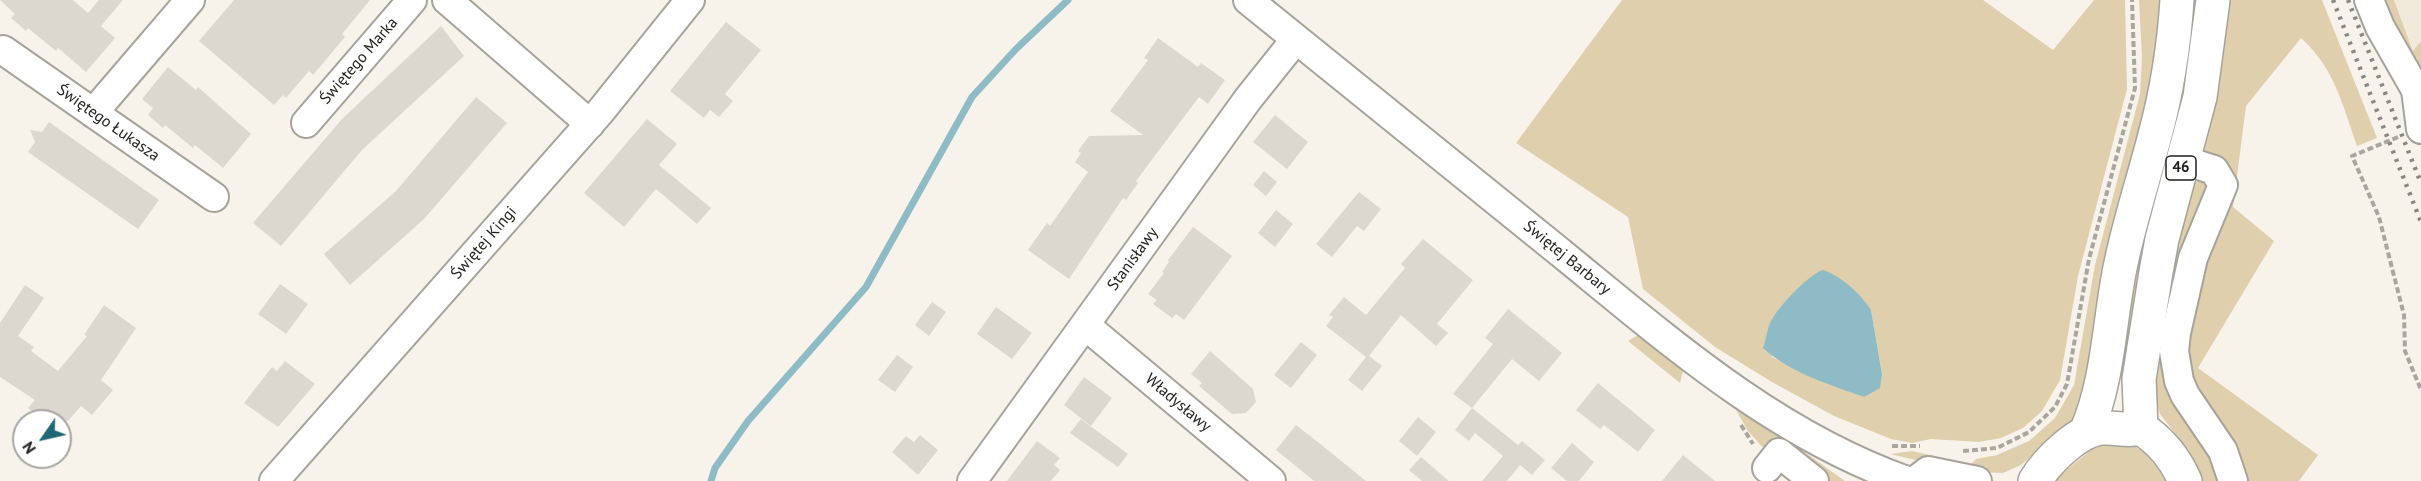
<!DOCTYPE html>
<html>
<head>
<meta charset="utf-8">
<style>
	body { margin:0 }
	#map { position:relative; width:2421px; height:481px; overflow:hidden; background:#f7f3eb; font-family:"PT Sans",sans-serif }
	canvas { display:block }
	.north { position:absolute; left:12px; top:409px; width:60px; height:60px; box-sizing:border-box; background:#fff; border:2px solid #a7a6a5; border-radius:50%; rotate:236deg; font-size:16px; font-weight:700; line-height:24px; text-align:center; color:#23211e }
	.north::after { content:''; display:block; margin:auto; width:21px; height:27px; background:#206775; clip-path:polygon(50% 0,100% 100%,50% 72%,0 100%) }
</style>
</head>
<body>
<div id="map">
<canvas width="2421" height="481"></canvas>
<div class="north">N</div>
</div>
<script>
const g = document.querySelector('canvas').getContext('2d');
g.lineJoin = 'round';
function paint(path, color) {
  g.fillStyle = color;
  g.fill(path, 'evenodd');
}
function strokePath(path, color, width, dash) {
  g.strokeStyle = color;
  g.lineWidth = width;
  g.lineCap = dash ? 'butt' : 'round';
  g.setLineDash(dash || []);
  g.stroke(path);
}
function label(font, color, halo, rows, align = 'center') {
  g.font = font + ' "PT Sans",sans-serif';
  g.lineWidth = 4.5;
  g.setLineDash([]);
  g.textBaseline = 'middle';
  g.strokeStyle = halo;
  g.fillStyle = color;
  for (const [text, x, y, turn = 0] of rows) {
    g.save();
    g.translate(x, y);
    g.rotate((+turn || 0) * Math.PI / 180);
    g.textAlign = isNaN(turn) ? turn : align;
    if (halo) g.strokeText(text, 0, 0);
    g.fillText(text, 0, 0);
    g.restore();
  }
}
paint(new Path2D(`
	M2394 0H2421V41L2414 52Z`), '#f1eada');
paint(new Path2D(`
	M1622 0H1983L2053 50 2094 0H2125L2127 89 2078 276 2060 380 2042 411 2023 428 2001 438 1979 442 1931 439 1912 443 1891 439 1834 416 1772 382 1715 347 1643 289 1628 217 1516 143ZM1795 292 1871 310 1882 374 1864 397 1821 381 1772 357V320Z
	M2139 0H2166L2165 14 2085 395 2074 418 2064 429 2021 465 2003 473 1970 472 1971 464 1976 459 1997 455 2029 441 2055 418 2074 385 2095 265 2140 94 2142 57Z
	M2190 0H2200L2197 38 2128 363 2117 361Z
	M2225 0H2322L2377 138 2357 146C2342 104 2335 69 2301 38L2246 106 2233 207 2274 241 2198 368 2318 455 2299 481H2241L2202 395 2195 383 2185 374 2184 330 2231 184 2201 145Z
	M2377 0H2394L2413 51 2421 41V112Z
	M2204 178 2212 181 2169 328 2225 481H2203L2189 451 2160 414 2153 390 2167 277 2190 186Z
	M1638 335 1683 371 1680 383 1628 341Z
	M1736 410 1803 451 1845 481H1824L1774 440 1765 450 1748 431Z
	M2100 440C2140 445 2145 447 2168 481H2056C2068 465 2087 457 2100 440Z
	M1912 451 1938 457 1946 467 1890 454Z`), '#dfcfad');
paint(new Path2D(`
	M1823 270C1841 276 1861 294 1871 310L1882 374 1880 388 1864 397C1831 385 1790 373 1763 348 1766 340 1767 329 1771 321 1778 307 1809 274 1823 270Z`), '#8fbbc6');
strokePath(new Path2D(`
	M711 481 715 468 748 421 866 287 972 97 1016 49 1068 0`), '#8fbbc6', 7);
paint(new Path2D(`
	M0 0H73L88 13 99 0H123L101 26 115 38 86 72 58 48 56 51 28 28 26 31 11 18 15 14Z
	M234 0H370L342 34 345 37 313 75 309 71 286 98 283 95 274 105 199 41Z
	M726 22 761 50 725 94 733 101 719 117 710 110 704 118 670 91Z
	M441 26 464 56 362 150 281 246 253 223 342 119Z
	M1158 38 1198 67 1201 63 1225 80 1208 104 1199 97 1136 181 1138 183 1126 200 1123 198 1069 279 1028 250 1047 223 1050 226 1088 172 1075 162 1081 153 1078 151 1089 136 1143 135 1110 111 1148 60 1144 58Z
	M168 67 196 90 198 87 251 134 223 168 195 145 193 148 165 125 163 128 148 115 153 108 142 99Z
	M476 97 507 123 424 219 350 285 324 254 396 191Z
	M1275 115 1308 142 1287 169 1253 142Z
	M647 119 677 144 659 165 711 208 697 224 656 189 624 227 584 193Z
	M49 122 159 200 138 229 28 152 35 142 30 130 42 132Z
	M1264 171 1277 182 1266 196 1253 185Z
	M1359 192 1381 209 1364 231 1357 226 1332 257 1316 244Z
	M1276 210 1293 224 1275 247 1258 233Z
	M1193 227 1232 256 1184 320 1176 314 1172 318 1153 304 1157 300 1148 294 1164 273 1162 272 1169 262 1168 260Z
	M1423 239 1473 280 1437 324 1448 333 1436 346 1401 315 1369 356 1382 366 1362 391 1348 380 1366 357 1326 326 1333 317 1329 315 1344 297 1366 315 1405 268 1401 264Z
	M280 284 308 304 286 334 258 314Z
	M25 285 44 298 18 336 34 347 31 351 58 371 87 336 84 335 104 305 136 328 101 380 113 390 92 415 81 406 68 421H43L28 408 35 400 0 377V323Z
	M932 302 946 312 929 336 915 325Z
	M996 307 1032 333 1012 359 977 334Z
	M1508 309 1562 353 1539 381 1512 359 1472 408 1453 394 1493 344 1485 338Z
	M1301 342 1317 355 1291 388 1274 375Z
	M1210 351 1253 389 1256 402 1246 413 1232 414 1199 386 1202 383 1191 374Z
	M897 355 913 367 895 392 878 380Z
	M285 361 315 384 278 427 244 403 272 367 277 371Z
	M1084 377 1112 398 1091 426 1064 405Z
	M1598 383 1655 430 1638 452 1604 425 1600 429 1576 410Z
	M1472 408 1518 445 1522 441 1545 460 1532 475 1520 465 1507 481H1482L1503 456 1475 433 1469 441 1455 430Z
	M1418 417 1436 432 1417 456 1399 441Z
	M1081 419 1128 454 1118 467 1070 433Z
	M1296 425 1319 443 1366 481H1314L1276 450Z
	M920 435 938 450 918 475 892 452 906 436 914 442Z
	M1037 441 1060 458 1054 465 1060 470 1051 481H1007Z
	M1572 443 1594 462 1579 481H1567L1551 468Z
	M1683 455 1715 481H1662Z
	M1421 457 1449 481H1422L1409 470Z`), '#dcd8cf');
const minor = new Path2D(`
	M447 0 590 124
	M1248 0C1353 85 1457 169 1561 253 1669 341 1774 434 1907 481
	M2369 0 2380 27 2416 90 2421 129
	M3 50 214 197
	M93 113 190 0
	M306 123 412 0
	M2183 160 2214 170 2223 185 2193 258 2176 333 2174 351 2179 381 2185 395 2223 451 2233 481
	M1085 325 1271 481
	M1767 468 1779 453 1814 481
	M274 481 600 112 690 0
	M972 481 1248 99 1296 39
	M1915 481 1928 471 1977 481`);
const major = new Path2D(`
	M2141 428 2139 379 2156 272 2162 239 2200 97 2213 0
	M2086 432C2109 380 2109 319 2121 263 2130 220 2144 178 2155 135 2167 91 2174 46 2177 0
	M2035 481C2047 461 2079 429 2103 428 2117 427 2128 432 2141 428 2162 442 2175 458 2185 481`);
strokePath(minor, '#a7a39b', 32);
strokePath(major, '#a7a39b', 36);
strokePath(new Path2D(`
	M2398 137 2352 156 2379 217 2404 315 2405 351 2421 390
	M1741 425 1753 444
	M1892 446H1920
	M1963 451 1997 448 2029 432 2055 407 2067 384 2089 259 2135 88 2132 0`), '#a9a69f', 4, [6, 3]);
strokePath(minor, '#fff', 28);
strokePath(major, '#fff', 33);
strokePath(new Path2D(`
	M2333 0 2421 222
	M2348 0 2421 183`), '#8a8782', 4.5, [3, 6]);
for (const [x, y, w] of [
	[2181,168,30]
]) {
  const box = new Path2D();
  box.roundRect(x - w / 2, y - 12, w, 24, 4.5);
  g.fillStyle = '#fff';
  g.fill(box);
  strokePath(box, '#23211e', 1.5);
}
label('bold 15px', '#23211e', null, [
	["46",2181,168]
]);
label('16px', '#23211e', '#fff', [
	["Świętego Marka",359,61,-49],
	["Świętego Łukasza",108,123,35],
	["Świętej Kingi",484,243,-49],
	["Świętej Barbary",1567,258,39],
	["Stanisławy",1133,259,-54],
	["Władysławy",1178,403,40]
]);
</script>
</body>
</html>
